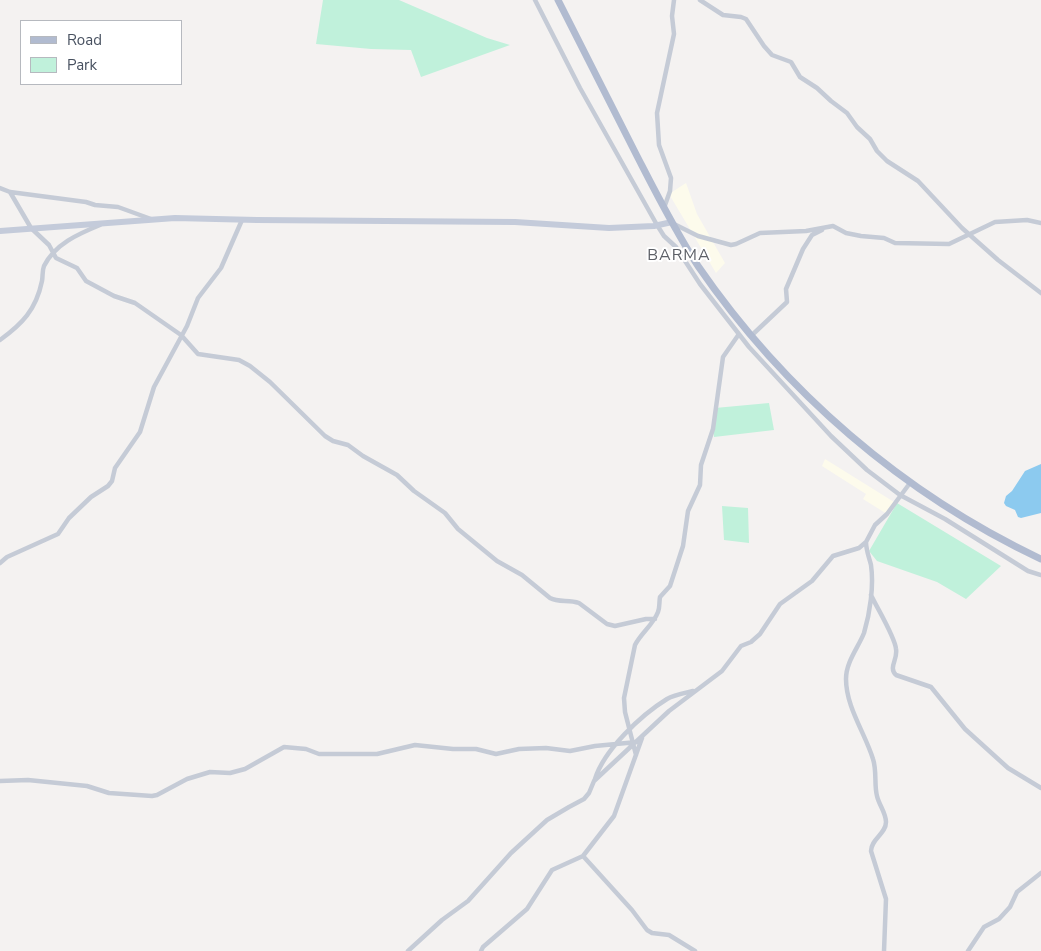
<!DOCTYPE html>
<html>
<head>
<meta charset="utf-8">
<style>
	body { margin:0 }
	#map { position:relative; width:1041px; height:951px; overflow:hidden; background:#f4f2f1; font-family:"Nunito Sans",sans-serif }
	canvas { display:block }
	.legend { position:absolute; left:20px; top:20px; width:162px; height:65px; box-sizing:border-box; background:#fff; border:1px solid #b6b9bf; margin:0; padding:6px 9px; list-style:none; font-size:15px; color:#485160 }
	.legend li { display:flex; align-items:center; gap:10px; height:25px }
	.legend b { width:25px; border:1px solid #b6b9bf }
</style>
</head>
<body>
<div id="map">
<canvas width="1041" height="951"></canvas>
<ul class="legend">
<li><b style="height:6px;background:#b1bbd0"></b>Road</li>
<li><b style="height:14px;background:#c0f1db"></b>Park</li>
</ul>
</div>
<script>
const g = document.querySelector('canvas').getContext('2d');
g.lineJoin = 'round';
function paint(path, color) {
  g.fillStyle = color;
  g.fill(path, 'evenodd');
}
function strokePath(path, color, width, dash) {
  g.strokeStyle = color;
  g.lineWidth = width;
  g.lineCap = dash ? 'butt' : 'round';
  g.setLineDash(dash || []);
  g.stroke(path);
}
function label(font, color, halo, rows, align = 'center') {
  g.font = font + ' "Nunito Sans",sans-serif';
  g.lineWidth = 4;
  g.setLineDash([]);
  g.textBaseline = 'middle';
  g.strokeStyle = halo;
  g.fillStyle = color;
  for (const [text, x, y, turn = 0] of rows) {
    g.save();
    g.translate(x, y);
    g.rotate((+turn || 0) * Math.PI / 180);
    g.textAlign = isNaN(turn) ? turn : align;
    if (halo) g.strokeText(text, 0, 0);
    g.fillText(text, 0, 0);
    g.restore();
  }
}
paint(new Path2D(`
	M686 183 697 214 725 263 716 273 669 194Z
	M825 459 894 502 887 514 863 499 866 494 822 466Z`), '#fdfbec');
paint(new Path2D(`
	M323 0H399L487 38 510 45 421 77 411 50 371 49 316 44Z
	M769 403 774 430 714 437 713 429 715 408Z
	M897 503 1001 566 966 599 937 582 877 561 869 551Z
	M722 506 748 508 749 543 724 540Z`), '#c0f1db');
paint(new Path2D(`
	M1041 464V513L1021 518 1018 517 1015 510 1006 506 1004 503 1006 496 1012 491 1025 471Z`), '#8ccaef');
strokePath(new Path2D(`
	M535 0 580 88 657 225 664 236 676 247 700 284 749 347 831 436 867 470 900 495 945 519 1028 571 1041 575
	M700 0 723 15 741 17 746 19 764 46 772 55 791 62 800 77 817 88 831 101 847 113 857 127 870 139 877 151 887 161 918 181 962 228 998 260 1041 293
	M0 188 10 192 86 202 95 205 118 207 151 219
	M10 192 31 228 49 245 56 258 77 268 86 281 114 296 135 303 181 335 198 354 239 360 250 366 270 382 325 436 333 441 348 445 363 456 397 475 414 491 445 513 458 529 497 561 522 575 550 598C559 603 569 599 579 603L607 624 615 626 646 619H655
	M664 208 670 191 671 178 659 145 657 113 674 34 672 16 674 0
	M674 224 698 236 731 245 736 244 760 233 806 231 833 226 846 233 861 236 884 238 895 243 949 244 995 222 1027 220 1041 223
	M751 336 787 302 786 289 803 249 812 235 822 230
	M0 340C22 324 36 310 42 281 43 276 42 271 44 266 55 244 78 234 100 225
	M866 542C866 550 869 557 871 565 874 586 870 613 864 633 858 648 846 662 846 679 846 707 865 733 873 759 877 771 874 785 877 796 879 805 886 813 886 822 886 834 871 839 871 851L886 899 884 951
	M0 563 7 557 58 534 69 518 91 497 108 486 112 481 115 468 140 432 154 387 187 326 198 298 221 268 242 220
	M871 595C877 608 895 637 896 649 898 660 888 667 896 675L931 687 965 729 1008 768 1041 788
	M636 755 625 712 624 698 635 645C641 633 653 625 658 612 660 607 659 602 660 597L670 586 683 546 688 511 700 485 701 465 713 429 723 357 739 334
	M595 779C604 750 641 715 667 699 674 695 685 693 693 691
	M0 781 28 780 87 786 109 793 152 796 157 795 187 779 210 772 230 773 245 769 284 747 306 749 319 754H377L415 745 453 749H476L496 754 519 749 546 748 570 751 595 746 637 742
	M583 856 632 910 647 930 652 933 669 935 695 951
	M408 951 442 920 468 901 511 853 547 820 569 807 584 799 589 793 594 781 669 711 722 671 741 646 751 642 760 634 780 604 812 581 833 556 859 548 866 542 875 525 887 514 910 483
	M481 951 483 947 527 909 552 870 583 856 614 816 642 738
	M968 951 984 927 999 919 1010 907 1017 892 1041 873`), '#c5cbd6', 4.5);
strokePath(new Path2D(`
	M0 231 175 218 257 220 515 222 609 228 654 226 672 222`), '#c4cbda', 6);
strokePath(new Path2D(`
	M558 0C584 52 611 104 637 156 656 193 675 231 698 266 784 391 903 494 1041 559`), '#b1bbd0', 7);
g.letterSpacing = '1px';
label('16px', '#5d6067', '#fff', [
	["BARMA",679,256]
]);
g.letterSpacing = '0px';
</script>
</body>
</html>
